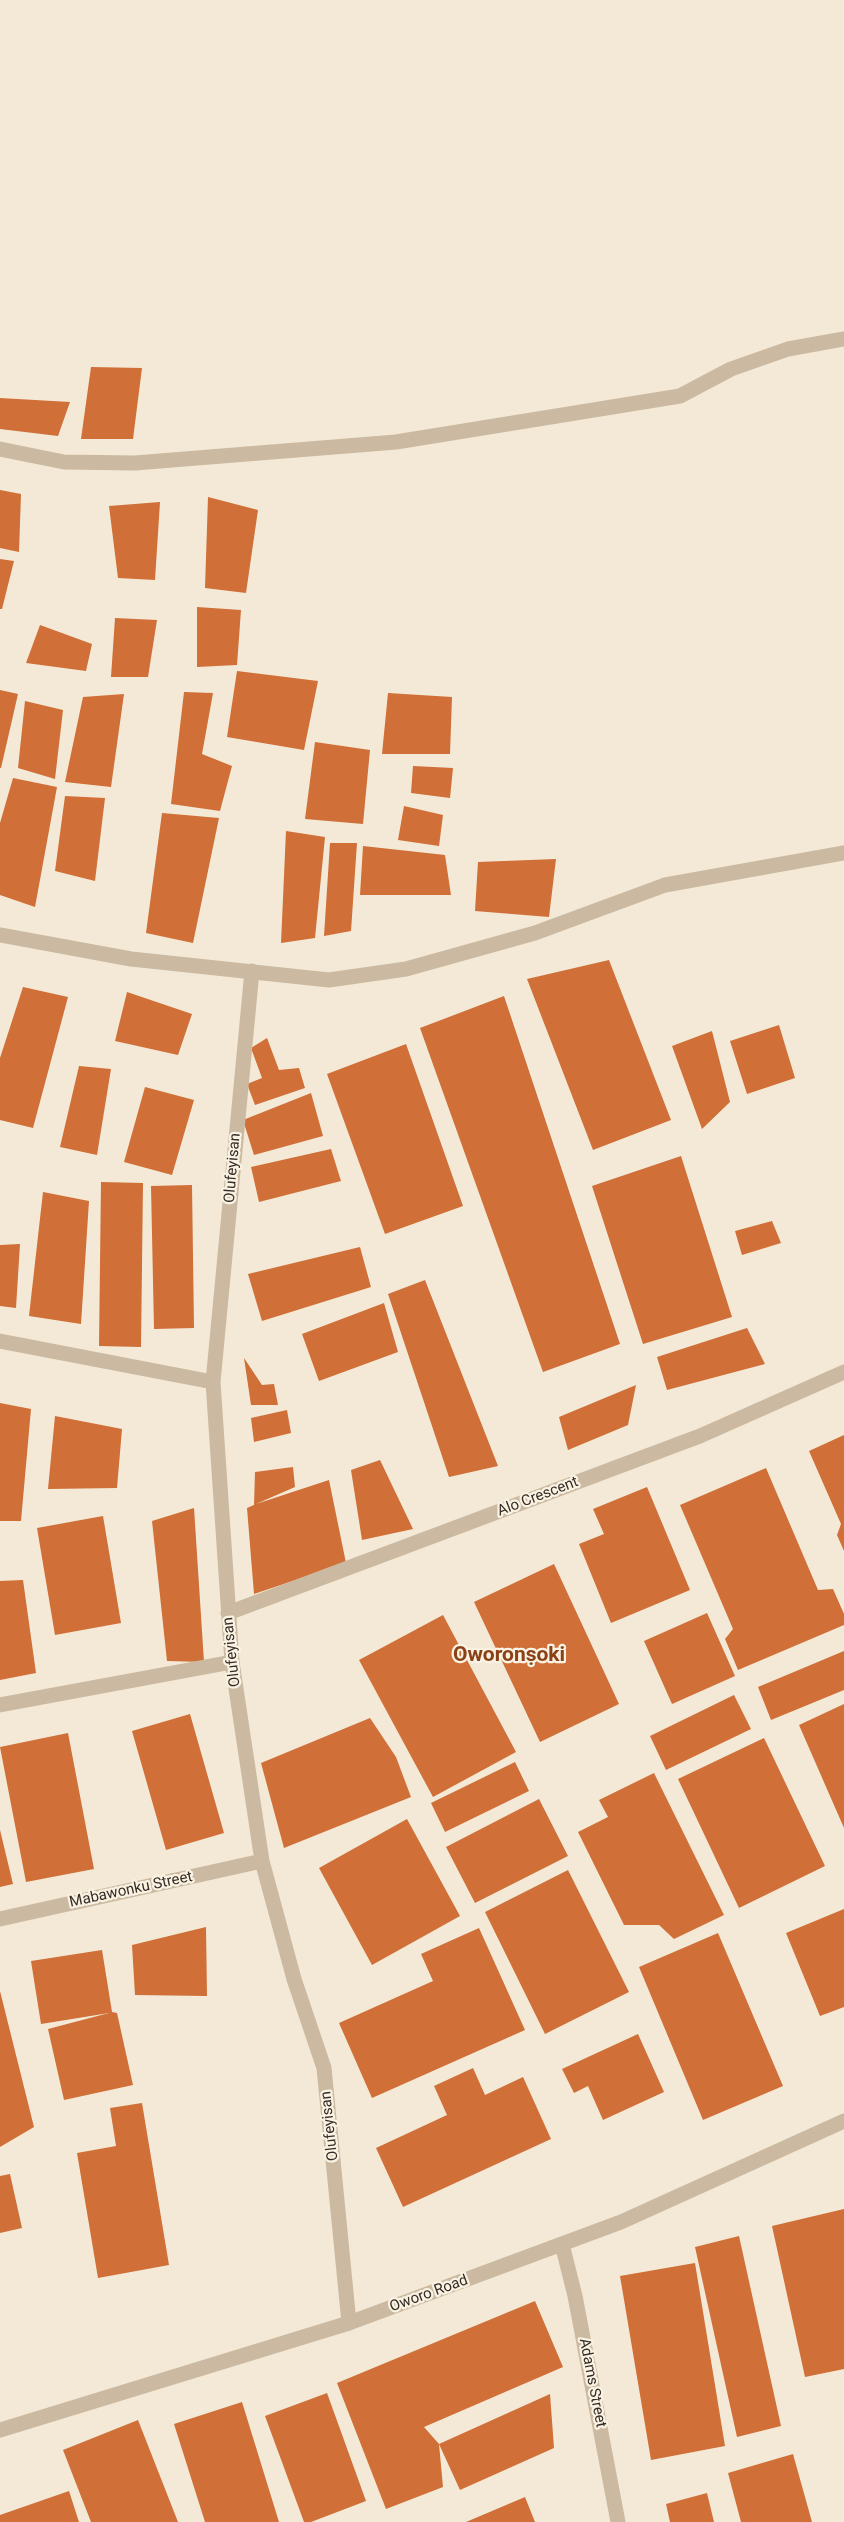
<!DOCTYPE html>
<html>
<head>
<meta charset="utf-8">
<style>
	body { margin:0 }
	canvas { display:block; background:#f3e9d6 }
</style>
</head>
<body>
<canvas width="844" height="2522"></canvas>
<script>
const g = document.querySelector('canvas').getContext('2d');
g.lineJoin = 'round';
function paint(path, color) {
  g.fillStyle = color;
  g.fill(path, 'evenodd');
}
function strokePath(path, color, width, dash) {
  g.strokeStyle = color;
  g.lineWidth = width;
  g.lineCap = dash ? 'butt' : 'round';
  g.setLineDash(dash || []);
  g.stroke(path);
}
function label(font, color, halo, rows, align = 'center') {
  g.font = font + ' Roboto,sans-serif';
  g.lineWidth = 4.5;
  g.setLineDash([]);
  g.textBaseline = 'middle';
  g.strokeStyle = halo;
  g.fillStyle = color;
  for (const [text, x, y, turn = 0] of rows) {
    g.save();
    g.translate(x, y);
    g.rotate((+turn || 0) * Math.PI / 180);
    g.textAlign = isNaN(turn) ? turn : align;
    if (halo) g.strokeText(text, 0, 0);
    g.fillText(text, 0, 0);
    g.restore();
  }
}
paint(new Path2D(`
	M91 367 142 368 133 439H81Z
	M0 398 70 402 58 436 0 429Z
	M0 490 21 494 19 552 0 548Z
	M208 497 258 510 246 593 205 588Z
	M160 502 155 580 118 578 109 506Z
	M0 559 14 561 2 609H0Z
	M197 607 241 610 237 665 197 667Z
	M115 618 157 620 148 677H111Z
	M40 625 92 644 86 671 26 663Z
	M237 671 318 681 304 750 227 737Z
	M0 690 18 694 1 768H0Z
	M184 692 213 693 202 754 232 766 220 811 171 804Z
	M388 693 452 697 450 754H382Z
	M124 694 111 787 65 782 83 697Z
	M25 701 63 710 55 779 18 768Z
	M315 742 370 750 363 824 305 819Z
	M413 766 453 768 450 798 411 793Z
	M13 778 57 787 35 907 0 895V823Z
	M65 796 105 798 95 881 55 871Z
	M404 806 443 815 439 846 398 840Z
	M162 813 219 818 193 943 146 933Z
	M286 831 325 837 315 938 281 943Z
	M330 843H357L351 931 324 936Z
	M363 846 445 855 451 895H360Z
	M556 859 549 917 475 911 478 862Z
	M609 960 671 1120 593 1150 527 979Z
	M23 987 68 997 33 1128 0 1120V1058Z
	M127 992 192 1014 178 1055 115 1041Z
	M504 996 620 1344 543 1372 420 1028Z
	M779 1025 795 1078 747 1094 730 1041Z
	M712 1031 730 1102 702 1129 672 1046Z
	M267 1038 279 1070 299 1068 305 1088 255 1105 247 1084 262 1078 251 1048Z
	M406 1044 463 1206 385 1234 327 1074Z
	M79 1066 111 1069 97 1155 60 1147Z
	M145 1087 194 1100 172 1175 124 1162Z
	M311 1093 323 1136 254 1155 243 1120Z
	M331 1149 341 1181 259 1202 251 1167Z
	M681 1156 732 1317 643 1344 592 1186Z
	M101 1182 143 1183 141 1347 99 1346Z
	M192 1185 194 1328 154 1329 151 1186Z
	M43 1192 89 1201 81 1324 29 1316Z
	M772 1221 781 1243 742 1255 735 1231Z
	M20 1244 16 1308 0 1306V1245Z
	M360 1247 371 1287 262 1321 248 1274Z
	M425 1280 498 1466 449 1477 388 1294Z
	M384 1303 398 1352 319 1381 302 1334Z
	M747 1328 765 1364 667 1390 657 1357Z
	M244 1358 262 1385 274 1384 278 1405H251Z
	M636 1385 628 1425 568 1450 559 1417Z
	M0 1403 31 1409 21 1521H0Z
	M287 1410 291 1433 254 1442 251 1418Z
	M55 1416 122 1429 117 1488 48 1489Z
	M844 1435V1551L837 1535 841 1524 809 1451Z
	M380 1460 413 1529 362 1540 351 1470Z
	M293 1467 295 1487 256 1504 329 1480 346 1563 254 1594 247 1508 254 1505 255 1472Z
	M766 1468 818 1590 833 1589 844 1614V1625L738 1670 725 1639 733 1629 680 1505Z
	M647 1487 690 1590 611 1623 579 1544 604 1534 593 1509Z
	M194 1508 204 1662 167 1661 152 1521Z
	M103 1516 121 1623 55 1635 37 1528Z
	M554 1564 619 1704 540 1742 474 1602Z
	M23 1580 36 1673 0 1680V1581Z
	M707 1613 735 1676 672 1704 644 1641Z
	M443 1615 516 1752 433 1797 359 1660Z
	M844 1651V1690L771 1720 758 1687Z
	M734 1695 751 1729 666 1770 650 1736Z
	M844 1704V1828L799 1725Z
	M190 1714 224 1833 166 1850 132 1731Z
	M370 1718 396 1757 411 1797 284 1848 261 1763Z
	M68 1733 94 1869 26 1882 0 1747Z
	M764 1738 825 1866 739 1908 678 1779Z
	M515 1762 529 1791 445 1832 431 1803Z
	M654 1773 724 1915 674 1939 659 1925H624L578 1832 608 1817 599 1800Z
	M539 1799 568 1856 475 1903 446 1847Z
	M407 1819 460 1916 372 1965 319 1868Z
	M0 1830 13 1884 0 1887Z
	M568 1870 629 1992 545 2034 485 1912Z
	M844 1909V2007L820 2016 786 1933Z
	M206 1927 207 1996 135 1995 132 1945Z
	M479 1928 525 2030 372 2098 339 2023 433 1981 421 1954Z
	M718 1933 783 2086 703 2120 639 1967Z
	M102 1950 112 2012 117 2013 133 2085 64 2100 48 2029 109 2013 41 2024 31 1961Z
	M0 1991 34 2127 0 2147Z
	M638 2034 664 2092 603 2120 588 2086 574 2093 562 2069Z
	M473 2068 485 2095 523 2077 551 2139 403 2207 376 2148 447 2115 434 2086Z
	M142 2103 169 2265 98 2278 77 2153 116 2146 110 2108Z
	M10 2174 22 2228 0 2233V2176Z
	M844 2209V2369L805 2377 772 2226Z
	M739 2236 781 2426 737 2437 695 2247Z
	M695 2263 725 2446 651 2460 620 2276Z
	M535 2301 563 2367 424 2427 439 2444 443 2487 386 2509 337 2383Z
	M327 2393 366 2501 311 2522H304L265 2416Z
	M550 2394 554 2448 460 2490 439 2444Z
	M242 2402 279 2522H205L174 2424Z
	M138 2420 178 2522H91L63 2450Z
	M793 2454 812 2522H741L728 2473Z
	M69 2491 79 2522H0V2515Z
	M707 2493 714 2522H670L666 2504Z
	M525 2497 535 2522H466Z`), '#d06f37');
strokePath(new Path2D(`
	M0 449 64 462 135 463 396 442 680 396 731 369 788 349 844 339
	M0 935 131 959 329 980 406 969 535 933 665 885 844 853
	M252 971 213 1382 232 1662 262 1861 294 1979 324 2068 349 2323
	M0 1341 213 1382
	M228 1613 700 1436 844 1372
	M0 1705 232 1662
	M0 1919 262 1861`), '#cbbaa1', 15);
strokePath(new Path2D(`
	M562 2244 575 2296 618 2522
	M0 2430 349 2323 621 2222 844 2121`), '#cbbaa1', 15);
label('15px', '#352c25', '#faf2e2', [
	["Olufeyisan",233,1168,-85],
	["Alo Crescent",538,1497,-21],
	["Olufeyisan",232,1652,-96],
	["Mabawonku Street",131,1890,-12],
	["Olufeyisan",330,2126,-96],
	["Oworo Road",429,2294,-20],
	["Adams Street",592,2383,79]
]);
label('bold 21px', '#8a4117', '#faf2e2', [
	["Oworonṣoki",509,1656]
]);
</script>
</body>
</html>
